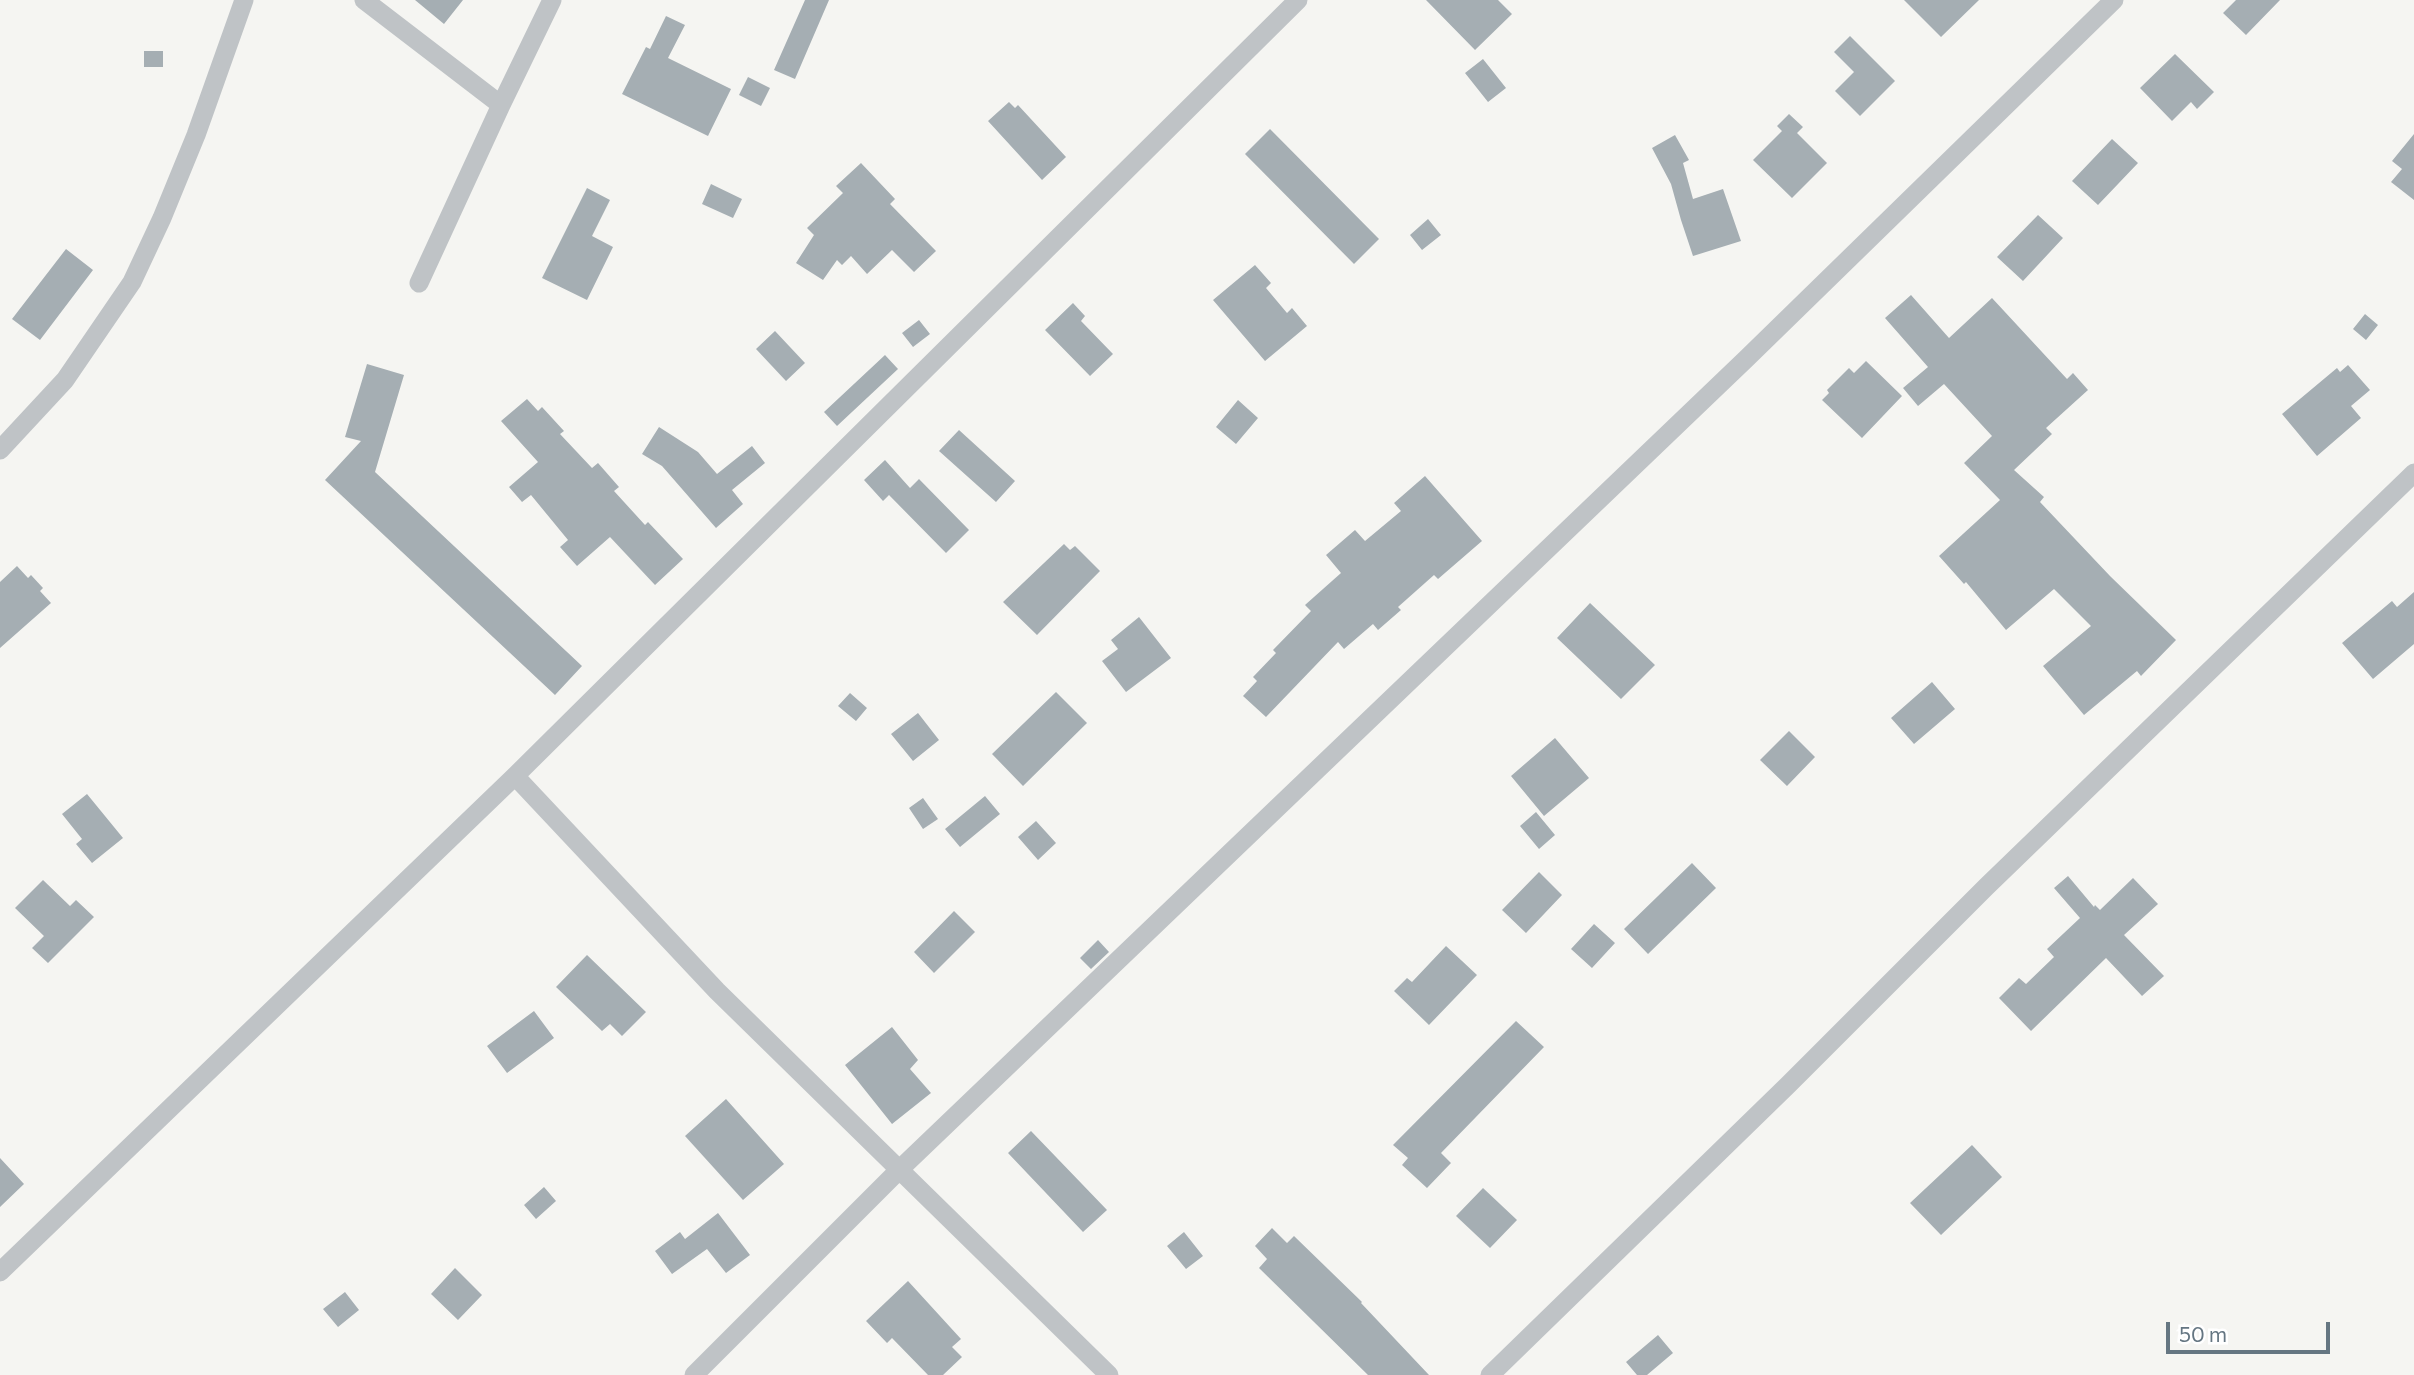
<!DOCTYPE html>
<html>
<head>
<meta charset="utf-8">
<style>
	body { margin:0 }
	#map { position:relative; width:2414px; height:1375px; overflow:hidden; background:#f5f5f2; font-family:Commissioner,sans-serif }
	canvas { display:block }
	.scale { position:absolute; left:2166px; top:1322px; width:164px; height:32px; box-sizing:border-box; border:4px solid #657682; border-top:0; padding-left:9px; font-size:21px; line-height:24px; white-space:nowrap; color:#657682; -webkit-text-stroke:5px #fff; paint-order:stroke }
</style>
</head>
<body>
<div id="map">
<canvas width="2414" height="1375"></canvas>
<div class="scale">50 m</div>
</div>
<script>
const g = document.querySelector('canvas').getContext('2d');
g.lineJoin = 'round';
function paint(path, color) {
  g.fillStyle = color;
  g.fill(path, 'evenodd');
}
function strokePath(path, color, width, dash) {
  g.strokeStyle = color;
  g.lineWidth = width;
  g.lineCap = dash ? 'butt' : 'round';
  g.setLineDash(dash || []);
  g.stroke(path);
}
paint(new Path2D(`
	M415 0H463L444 24Z
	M805 0H829L795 79 774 70Z
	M1426 0H1498L1512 14 1475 50Z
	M1904 0H1979L1941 37Z
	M2236 0H2280L2246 35 2223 13Z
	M666 16 685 25 668 58 731 89 708 136 622 94 646 47 650 49Z
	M1850 36 1895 81 1860 116 1835 91 1854 72 1834 52Z
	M144 51H163V67H144Z
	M2175 54 2214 92 2197 109 2191 102 2172 121 2140 88Z
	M1483 59 1506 88 1488 102 1465 73Z
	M748 77 770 88 761 106 739 95Z
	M1009 102 1015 108 1018 105 1066 157 1042 180 988 121Z
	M1789 114 1803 127 1797 133 1827 163 1792 198 1753 160 1782 131 1777 126Z
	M1270 129 1379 239 1354 264 1245 154Z
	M2414 134V200L2391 182 2402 169 2392 161Z
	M1675 135 1689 160 1683 163 1693 199 1723 189 1741 241 1693 256 1681 220 1671 184 1652 148Z
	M2112 139 2138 163 2098 205 2072 181Z
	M861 163 895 199 890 204 936 251 914 272 892 250 867 274 851 256 842 265 837 260 823 280 796 263 814 235 807 228 843 193 836 186Z
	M711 184 742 199 733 218 702 204Z
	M587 188 610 200 592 236 613 247 587 300 542 278Z
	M2038 215 2063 238 2023 281 1997 257Z
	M1428 219 1441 235 1422 250 1410 235Z
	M66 249 93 270 40 340 12 319Z
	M1255 265 1271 283 1266 288 1287 313 1292 308 1307 326 1265 361 1213 300Z
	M1911 295 1949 338 1992 298 2067 379 2073 373 2088 390 2046 428 2052 434 2014 470 2044 497 2040 502 2110 576 2176 640 2141 676 2137 671 2084 715 2043 666 2091 626 2054 589 2006 630 1966 582 1964 584 1939 556 2000 500 1964 463 1992 436 1944 384 1918 406 1903 388 1928 367 1885 318Z
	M1073 303 1085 316 1081 321 1113 354 1090 376 1045 330Z
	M2365 314 2378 325 2366 340 2353 329Z
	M919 320 930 334 913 347 902 333Z
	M775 331 805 363 786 381 756 349Z
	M885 355 898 369 837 426 824 412Z
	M1866 361 1902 396 1862 438 1822 400 1829 393 1827 390 1849 368 1854 373Z
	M367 364 404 375 375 472 582 666 555 695 325 480 361 441 345 437Z
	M2348 365 2370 390 2351 406 2361 418 2317 456 2282 414 2337 368 2340 372Z
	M527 399 538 411 542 407 564 431 560 434 592 468 598 463 619 487 614 491 645 525 648 522 683 559 655 585 610 537 577 566 560 547 568 540 531 495 522 502 509 487 538 462 501 421Z
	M1238 400 1258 418 1236 444 1216 427Z
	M659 427 698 452 717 474 752 446 765 463 732 490 743 504 716 528 662 466 642 454Z
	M959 430 1015 481 996 502 939 451Z
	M885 460 910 488 919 479 969 530 946 553 889 495 883 501 864 480Z
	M1425 476 1482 541 1438 579 1434 575 1398 607 1401 610 1378 630 1373 624 1344 649 1338 642 1266 717 1243 696 1257 681 1253 677 1276 653 1273 650 1311 611 1305 605 1341 573 1326 555 1355 530 1365 541 1401 511 1394 503Z
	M1064 544 1070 550 1075 546 1100 571 1037 635 1003 602Z
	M17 566 28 578 31 575 43 588 40 591 51 603 0 648V582Z
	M2414 592V644L2373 679 2342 643 2392 601 2397 607Z
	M1590 603 1655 665 1621 699 1557 638Z
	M1139 617 1171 658 1126 692 1102 661 1118 649 1111 640Z
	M1932 682 1955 709 1914 744 1891 718Z
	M1056 692 1087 723 1023 786 992 754Z
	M850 693 867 708 856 721 838 706Z
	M918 713 939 740 913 761 891 734Z
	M1789 731 1815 757 1787 786 1760 760Z
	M1555 738 1589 778 1544 816 1511 776Z
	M87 794 123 838 92 863 76 844 82 839 62 814Z
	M985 796 1000 814 960 847 945 829Z
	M923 798 938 819 923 829 909 808Z
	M1536 812 1555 835 1539 849 1520 826Z
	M1036 821 1056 843 1038 860 1018 837Z
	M1692 863 1716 888 1648 954 1624 929Z
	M1539 872 1562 895 1526 933 1502 910Z
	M2068 876 2094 907 2095 905 2100 910 2133 878 2158 904 2124 935 2164 976 2142 996 2106 958 2031 1031 1999 998 2019 978 2026 984 2054 957 2047 949 2080 918 2054 888Z
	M43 880 70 906 76 900 94 917 48 963 32 948 44 936 15 908Z
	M954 911 975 932 934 973 914 952Z
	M1594 924 1615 943 1592 968 1571 949Z
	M1098 940 1109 952 1091 969 1080 958Z
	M1446 946 1477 975 1429 1025 1394 991 1407 978 1412 982Z
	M587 955 646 1012 622 1036 610 1024 602 1031 556 987Z
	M534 1011 554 1038 507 1073 487 1046Z
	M1516 1021 1544 1047 1441 1153 1451 1163 1427 1188 1402 1165 1408 1158 1393 1145Z
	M892 1027 918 1060 910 1069 931 1093 892 1124 845 1065Z
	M726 1099 784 1164 743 1200 685 1136Z
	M1031 1131 1107 1210 1083 1232 1008 1153Z
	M1972 1145 2002 1177 1941 1235 1910 1203Z
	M0 1158 24 1184 0 1207Z
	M544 1187 556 1201 536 1219 524 1205Z
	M1483 1188 1517 1220 1490 1248 1456 1216Z
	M718 1213 750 1255 726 1273 707 1249 672 1274 655 1251 680 1232 685 1239Z
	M1272 1228 1287 1243 1294 1236 1362 1302 1361 1303 1429 1375H1368L1259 1268 1267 1259 1255 1246Z
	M1184 1232 1203 1256 1186 1269 1167 1246Z
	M455 1268 482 1295 458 1320 431 1294Z
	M908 1281 961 1339 952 1347 962 1357 943 1375H928L892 1338 887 1343 866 1321Z
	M345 1292 359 1310 338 1327 323 1309Z
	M1658 1335 1673 1353 1647 1375H1637L1626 1362Z`), '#a5aeb3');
strokePath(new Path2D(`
	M364 0 501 105
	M419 283 501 105 552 0
	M0 450 65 380 132 282 162 218 196 135 244 0
	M515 776 717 991 1109 1375
	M0 1272 515 776 1298 0
	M694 1375 900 1169 1746 359 2114 0
	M1490 1375 1788 1085 1986 887 2414 473`), '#bfc3c6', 19);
</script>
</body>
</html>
